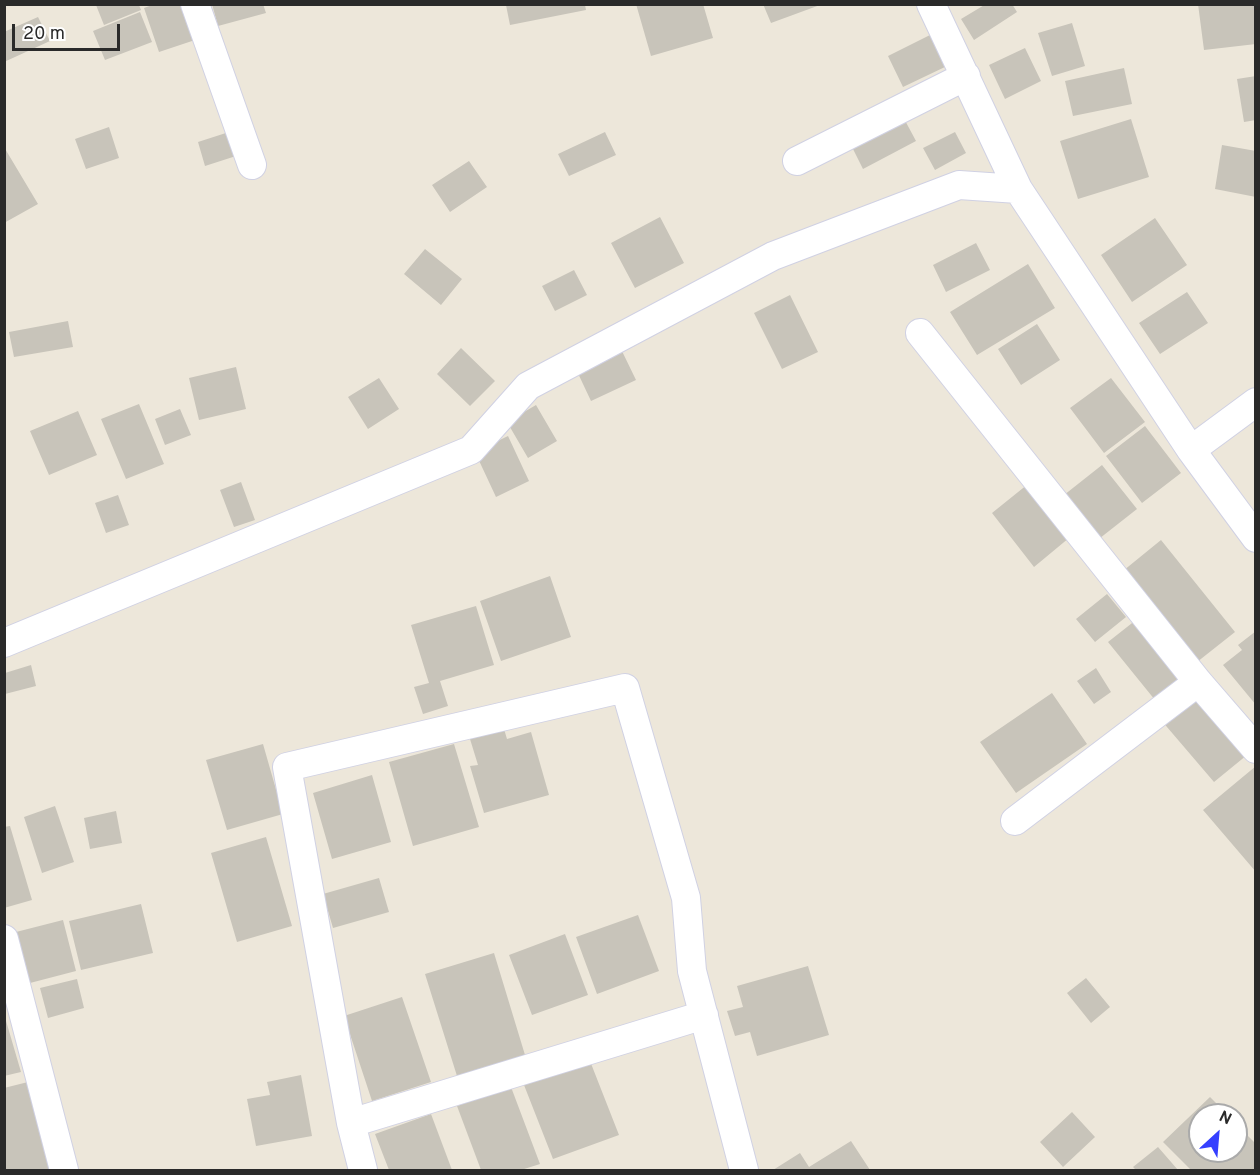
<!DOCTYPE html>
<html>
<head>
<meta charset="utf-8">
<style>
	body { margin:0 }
	#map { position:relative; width:1260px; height:1175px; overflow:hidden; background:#ede7da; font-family:Overpass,sans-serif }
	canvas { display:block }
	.frame { position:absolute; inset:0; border:6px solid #2a2a2a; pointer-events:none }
	.north { position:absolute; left:1188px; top:1103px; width:60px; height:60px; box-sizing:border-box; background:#fff; border:2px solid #aaa; border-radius:50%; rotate:26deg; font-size:16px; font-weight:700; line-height:24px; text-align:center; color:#2a2a2a }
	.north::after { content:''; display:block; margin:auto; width:21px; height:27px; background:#3540ff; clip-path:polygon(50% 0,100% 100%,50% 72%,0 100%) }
	.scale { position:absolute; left:12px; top:24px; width:108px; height:27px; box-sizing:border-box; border:3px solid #2a2a2a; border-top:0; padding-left:8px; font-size:18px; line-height:21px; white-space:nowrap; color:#2a2a2a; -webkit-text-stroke:4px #fff; paint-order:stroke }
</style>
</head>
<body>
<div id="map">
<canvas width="1260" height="1175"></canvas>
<div class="frame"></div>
<div class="north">N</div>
<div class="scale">20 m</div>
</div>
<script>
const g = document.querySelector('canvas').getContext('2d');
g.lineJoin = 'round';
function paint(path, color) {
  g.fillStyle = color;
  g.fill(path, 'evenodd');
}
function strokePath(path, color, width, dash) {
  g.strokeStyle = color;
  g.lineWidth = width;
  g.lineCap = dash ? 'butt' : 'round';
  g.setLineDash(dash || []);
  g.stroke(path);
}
paint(new Path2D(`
	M155 4H186L198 39 159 52 144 8Z
	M212 4H263L266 13 218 26Z
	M636 4H703L713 38 651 56Z
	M763 4H820V5L771 23Z
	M986 4H1012L1017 12 974 40 961 19Z
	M1198 4H1256V44L1204 50Z
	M96 5H139L141 10 104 25Z
	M506 5H585L586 10 510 25Z
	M140 12 152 42 105 60 93 31Z
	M38 17 50 41 4 62V32Z
	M1072 23 1085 66 1052 76 1038 33Z
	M932 34 947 66 903 87 888 56Z
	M1025 48 1041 81 1005 99 989 65Z
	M1124 68 1132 104 1073 116 1065 81Z
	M1256 76V120L1244 122 1237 79Z
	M901 113 916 141 863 169 849 141Z
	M1131 119 1149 177 1078 199 1060 141Z
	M109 127 119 158 86 169 75 139Z
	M229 132 236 156 205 166 198 142Z
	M605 132 616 155 569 176 558 154Z
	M955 132 966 153 935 170 923 148Z
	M1222 145 1256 151V197L1215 189Z
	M4 147 38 204 4 223Z
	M469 161 487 187 450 212 432 185Z
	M660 217 684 263 635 288 611 243Z
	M1155 218 1187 265 1132 302 1101 255Z
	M976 243 990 270 946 292 933 265Z
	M425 249 462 279 441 305 404 274Z
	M1028 264 1055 308 977 355 950 312Z
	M574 270 587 295 555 311 542 286Z
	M1187 292 1208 323 1160 354 1139 323Z
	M790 295 818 352 782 369 754 313Z
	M68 321 73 347 14 357 9 332Z
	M1037 324 1060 360 1021 385 998 349Z
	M620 347 636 380 591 401 575 367Z
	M461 348 495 381 470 406 437 374Z
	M236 367 246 409 199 420 189 378Z
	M379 378 399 409 368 429 348 397Z
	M1111 378 1145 422 1104 453 1070 408Z
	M139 404 164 464 126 479 101 419Z
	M536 405 557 441 528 458 507 422Z
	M180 409 191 435 165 445 155 419Z
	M78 411 97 455 49 475 30 431Z
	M1145 426 1181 473 1142 503 1106 456Z
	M508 436 529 481 496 497 475 452Z
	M1102 465 1137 509 1095 542 1059 499Z
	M1033 480 1075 533 1034 567 992 513Z
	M241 482 255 520 234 527 220 490Z
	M118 495 129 525 106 533 95 503Z
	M1161 540 1235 632 1192 666 1118 575Z
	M550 576 571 637 501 661 480 601Z
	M1107 594 1126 617 1095 642 1076 619Z
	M476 606 494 665 440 681 448 706 423 714 414 687 429 683 411 625Z
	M1141 616 1187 674 1155 700 1108 642Z
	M1256 631V705L1223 665 1242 650 1238 645Z
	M31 665 36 686 5 694V673Z
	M1096 668 1111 692 1094 704 1077 681Z
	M1052 693 1087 744 1016 793 980 742Z
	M1194 693 1247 755 1214 782 1161 720Z
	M504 729 507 739 531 732 549 795 484 813 470 766 478 765 470 739Z
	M263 744 283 814 227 830 206 760Z
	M454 744 479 827 413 846 389 762Z
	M1256 766V872L1203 810Z
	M372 775 391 842 332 859 313 793Z
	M55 806 74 862 42 873 24 817Z
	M116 811 122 843 90 849 84 818Z
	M10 826 32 900 4 908V827Z
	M266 837 292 926 237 942 211 853Z
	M379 878 389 912 333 928 323 894Z
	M141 904 153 953 81 970 69 921Z
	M638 915 659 971 597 994 576 937Z
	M63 920 76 971 30 983 16 932Z
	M565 934 588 995 532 1015 509 955Z
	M494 953 525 1055 457 1076 425 974Z
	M808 966 829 1035 757 1056 750 1032 735 1036 727 1011 743 1007 737 986Z
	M1086 978 1110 1007 1091 1023 1067 993Z
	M77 979 84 1008 48 1018 40 988Z
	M402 997 431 1082 372 1101 344 1016Z
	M4 1014 21 1072 4 1076Z
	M590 1061 619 1135 553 1159 524 1085Z
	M301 1075 312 1136 256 1146 247 1099 270 1095 267 1082Z
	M32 1081 57 1170H4V1088Z
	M511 1087 540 1164 521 1170H481L457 1106Z
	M1210 1097 1228 1115H1200V1151H1236V1124L1256 1144V1170H1191L1163 1142Z
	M1072 1112 1095 1137 1063 1167 1040 1142Z
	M431 1114 452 1170H389L375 1134Z
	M851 1141 870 1170H773L800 1153 809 1167Z
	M1158 1147 1178 1170H1136L1133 1167Z`), '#c8c4ba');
const street = new Path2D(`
	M195 4 252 165
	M931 4 1018 189 1191 450 1256 538
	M797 161 966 76
	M920 333 1198 682 1256 749
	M1191 450 1256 402
	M4 643 471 450 528 386 773 256 959 185 1018 189
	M1015 821 1198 682
	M4 939 64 1170
	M351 1123 704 1015
	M363 1170 351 1123 287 767 625 688 686 898 692 971 744 1170`);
strokePath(street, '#d0d1e3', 30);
strokePath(street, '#fff', 28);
</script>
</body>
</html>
